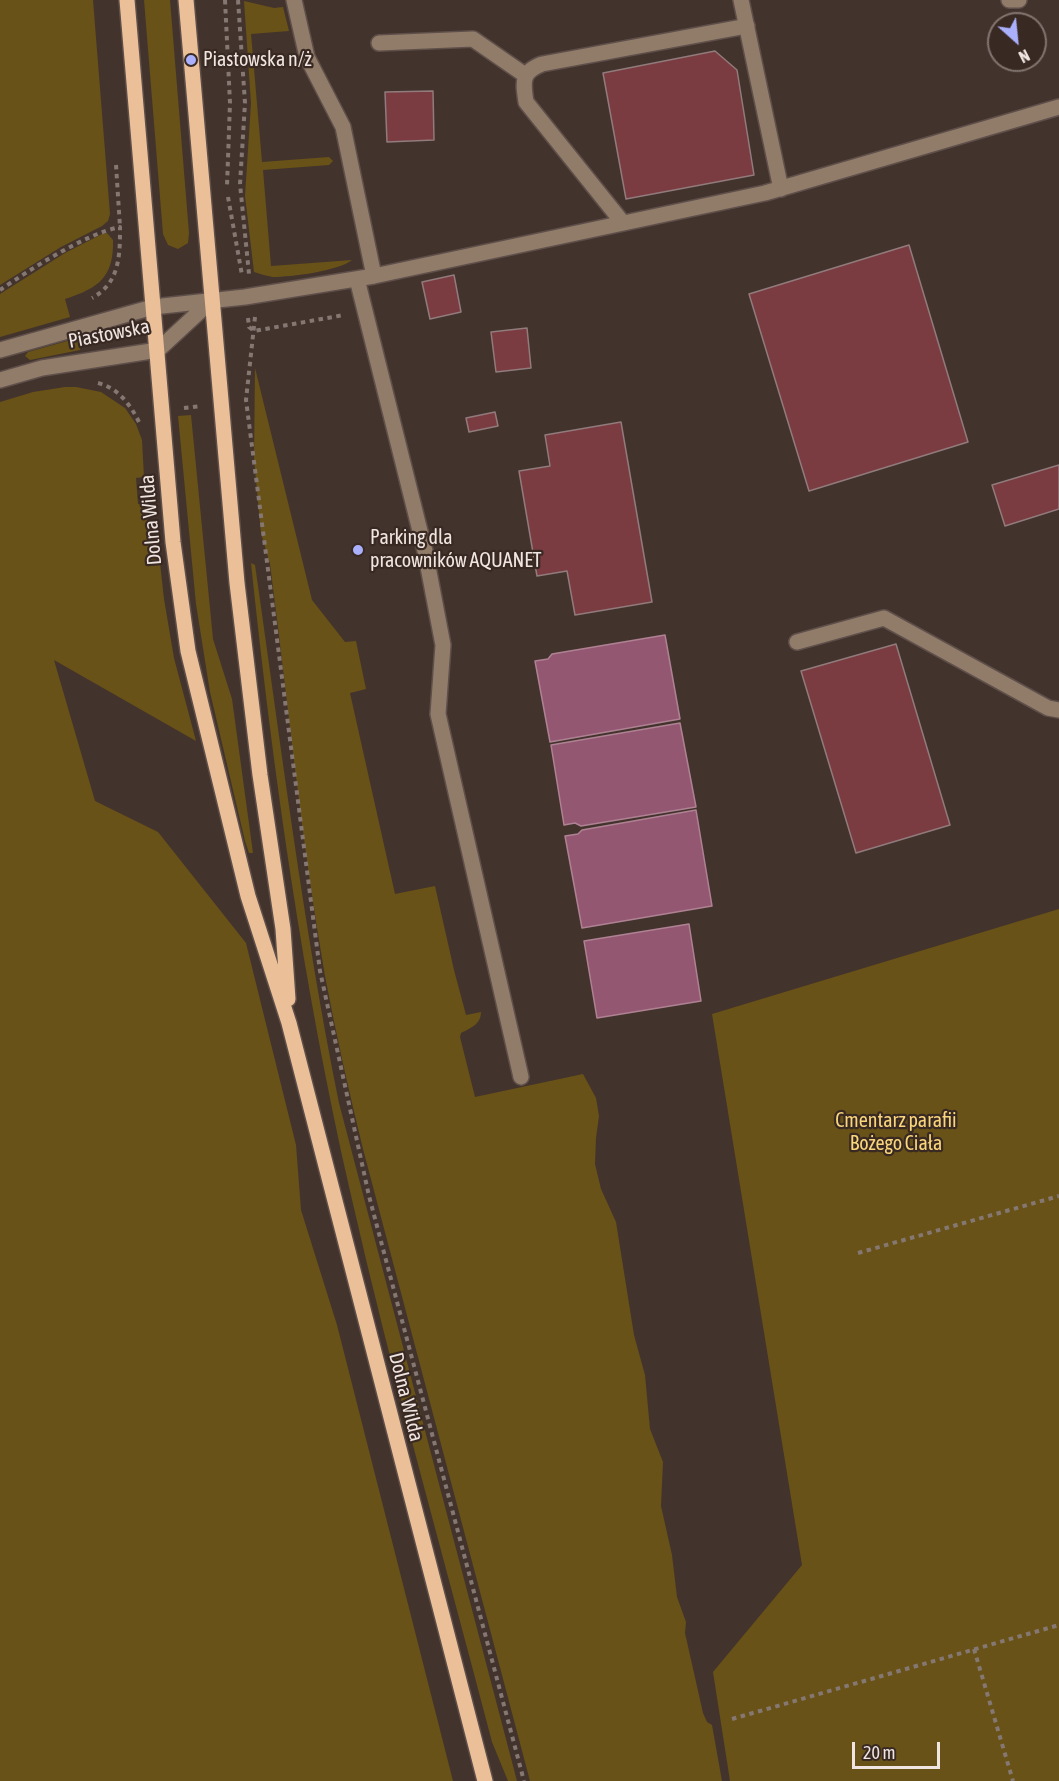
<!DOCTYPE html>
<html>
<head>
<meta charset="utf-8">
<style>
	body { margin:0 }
	#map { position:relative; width:1059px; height:1781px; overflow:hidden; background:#43332d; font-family:"Asap Condensed",sans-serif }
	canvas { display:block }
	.north { position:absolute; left:987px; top:12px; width:60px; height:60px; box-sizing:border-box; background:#392923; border:2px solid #82746f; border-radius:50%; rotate:153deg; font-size:16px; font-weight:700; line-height:24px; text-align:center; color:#f0e5e1 }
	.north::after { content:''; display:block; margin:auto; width:21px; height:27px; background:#aab0fb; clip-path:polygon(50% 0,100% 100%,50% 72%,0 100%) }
	.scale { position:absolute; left:852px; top:1742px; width:88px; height:27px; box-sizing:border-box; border:3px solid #f0e5e1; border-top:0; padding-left:8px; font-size:18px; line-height:21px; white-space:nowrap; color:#f0e5e1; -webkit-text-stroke:4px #392923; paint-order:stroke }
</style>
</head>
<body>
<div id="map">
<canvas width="1059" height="1781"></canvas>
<div class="north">N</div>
<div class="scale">20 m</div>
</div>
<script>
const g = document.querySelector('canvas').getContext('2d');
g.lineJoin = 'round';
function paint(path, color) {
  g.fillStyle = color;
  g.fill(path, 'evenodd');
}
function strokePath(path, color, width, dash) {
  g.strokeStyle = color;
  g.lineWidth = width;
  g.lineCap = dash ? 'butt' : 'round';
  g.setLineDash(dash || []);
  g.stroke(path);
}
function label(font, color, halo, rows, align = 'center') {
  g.font = font + ' "Asap Condensed",sans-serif';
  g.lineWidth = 4.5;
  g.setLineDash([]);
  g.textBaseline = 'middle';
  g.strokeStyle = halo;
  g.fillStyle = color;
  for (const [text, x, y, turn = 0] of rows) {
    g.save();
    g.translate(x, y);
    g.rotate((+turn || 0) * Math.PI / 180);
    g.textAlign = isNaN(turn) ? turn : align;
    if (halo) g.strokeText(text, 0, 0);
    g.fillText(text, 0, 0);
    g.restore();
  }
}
paint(new Path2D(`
	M0 0H93L110 214 108 221 102 226 61 247 0 285Z
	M144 0H170L189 233 188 243 178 249 168 245 163 234Z
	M244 1 274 8 283 7 289 31 251 34 262 162 329 157 333 161 329 165 263 170 271 266 352 260C338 271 291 277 273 277 266 276 261 274 254 272L245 196 251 103Z
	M107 233 113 240C114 277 99 288 65 299L70 317 0 337V294L65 253 102 234Z
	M78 338 80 350 30 360 25 356 28 352Z
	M255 368 312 600 345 642 356 641 366 689 350 693 395 894 435 886 454 970 466 1015 481 1012C481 1024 471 1028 461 1033L460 1037 475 1097 583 1074 596 1098 599 1116 596 1138 595 1164 601 1189 616 1222 634 1335 645 1375 650 1429 663 1462 661 1506 672 1555 677 1597 686 1622 685 1633 703 1713 707 1722 712 1725 722 1781H530L363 1149C349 1092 336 1034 325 976 301 840 288 701 270 564L261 533 254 459Z
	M65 387H76L101 392 125 408 136 424 142 440 144 477 136 478 138 504H147L149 536H157L164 599 174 658 196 741 54 660 95 801 158 832 246 943 296 1145 301 1210 337 1325 453 1781H0V402L33 392Z
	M191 415 213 639 232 699 253 853H249L245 841 210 692 196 604 178 416Z
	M251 563 255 565C281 745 303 925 339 1103L517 1781H508L492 1742C444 1558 392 1376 350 1191 303 984 273 774 251 563Z
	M1059 909V1781H730L713 1672 802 1565 712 1014Z`), '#685217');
const water = new Path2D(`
	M665 635 680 719 550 742 535 661 548 659 552 654Z
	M680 723 696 807 581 826 575 823 564 825 551 745Z
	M696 810 712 906 582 928 565 836 578 834 582 830Z
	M689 924 701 1001 597 1018 584 941Z`);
paint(water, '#935772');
strokePath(water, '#af8293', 1.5);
const building = new Path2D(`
	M715 51 737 70 754 175 626 199 603 73Z
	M433 91 434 140 387 142 385 92Z
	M909 245 968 442 809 491 749 294Z
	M454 275 461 312 430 319 422 282Z
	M527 328 531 368 496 372 491 332Z
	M495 412 498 426 469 432 466 418Z
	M621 422 652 602 575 615 567 571 537 576 519 471 550 466 545 435Z
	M1059 465V509L1005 526 992 485Z
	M896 644 950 825 856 853 801 671Z`);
paint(building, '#7a3c41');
strokePath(building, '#917b7c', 1.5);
const minor = new Path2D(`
	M294 0 307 57 343 127 374 276
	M741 0 781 189
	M1009 0H1019
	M379 43 473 39 525 75
	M623 223 526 102C523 82 521 72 542 64L747 26
	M357 279 425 551 443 645 438 714 521 1077
	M0 350 153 307 245 297 374 276 765 193 1059 107
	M0 380 42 368 158 350 211 301
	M797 642 884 618 1048 708 1059 710`);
const major = new Path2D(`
	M127 0 173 542 188 651 248 896 289 1023 485 1781
	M186 0 237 583 260 775 283 929 288 999`);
strokePath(minor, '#5f4f4a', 18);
strokePath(major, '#5f4f4a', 18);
strokePath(new Path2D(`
	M225 0 230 103 227 186
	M238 0 245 103 240 184 249 274
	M116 165 120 227
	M228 197 242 275
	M0 290C31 269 85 234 120 227 120 255 120 283 92 298
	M255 317 246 400 320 971 369 1196 524 1781
	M248 318 249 327 254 331 344 315
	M98 383C118 388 130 404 139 422
	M184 408 201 406
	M858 1253 1059 1196
	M974 1649 1013 1781
	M732 1719 1059 1625`), '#857772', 4, [4.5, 4.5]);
strokePath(minor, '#917c69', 15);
strokePath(major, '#ebbf97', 15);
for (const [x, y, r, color] of [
	[191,60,6,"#aab0fb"],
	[358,550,6,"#aab0fb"]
]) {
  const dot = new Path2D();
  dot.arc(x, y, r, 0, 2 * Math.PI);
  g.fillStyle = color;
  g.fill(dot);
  strokePath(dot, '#392923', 2);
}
label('20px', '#f0e5e1', '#392923', [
	["Piastowska n/ż",203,60],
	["Parking dla",370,538],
	["pracowników AQUANET",370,561]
], 'left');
label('20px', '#f0e5e1', '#392923', [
	["Piastowska",109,334,-11],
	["Dolna Wilda",151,520,-95],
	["Dolna Wilda",406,1397,76]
]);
label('20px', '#f9d57b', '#392923', [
	["Cmentarz parafii",896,1121],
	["Bożego Ciała",896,1144]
]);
</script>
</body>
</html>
